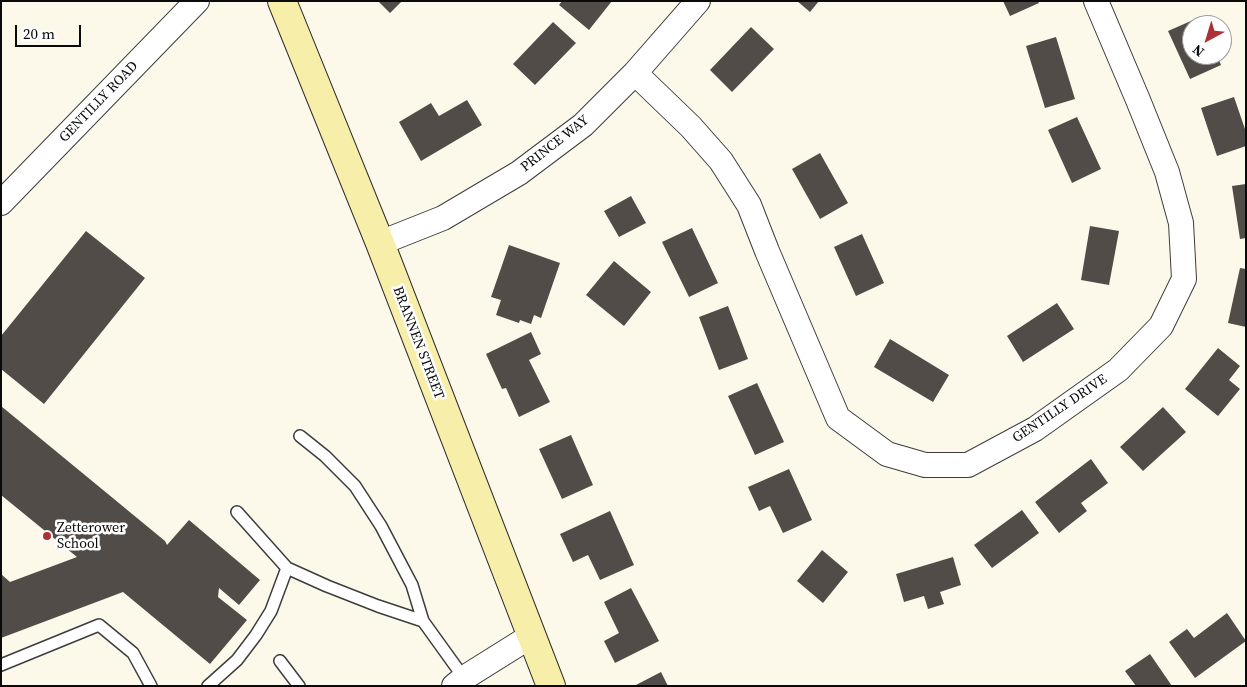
<!DOCTYPE html>
<html>
<head>
<meta charset="utf-8">
<style>
	body { margin:0 }
	#map { position:relative; width:1247px; height:687px; overflow:hidden; background:#fdf9ea; font-family:"Source Serif 4",serif }
	canvas { display:block }
	.frame { position:absolute; inset:0; border:2px solid #0a0a0a; pointer-events:none }
	.north { position:absolute; left:1182px; top:15px; width:50px; height:50px; box-sizing:border-box; background:#fff; border:1px solid #9d9d9d; border-radius:50%; rotate:219deg; font-size:14px; font-weight:700; line-height:20px; text-align:center; color:#0a0a0a }
	.north::after { content:''; display:block; margin:auto; width:18px; height:22px; background:#ad3038; clip-path:polygon(50% 0,100% 100%,50% 72%,0 100%) }
	.scale { position:absolute; left:15px; top:25px; width:66px; height:22px; box-sizing:border-box; border:2px solid #0a0a0a; border-top:0; padding-left:6px; font-size:15px; line-height:18px; white-space:nowrap; color:#0a0a0a; -webkit-text-stroke:4px #fff; paint-order:stroke }
</style>
</head>
<body>
<div id="map">
<canvas width="1247" height="687"></canvas>
<div class="frame"></div>
<div class="north">N</div>
<div class="scale">20 m</div>
</div>
<script>
const g = document.querySelector('canvas').getContext('2d');
g.lineJoin = 'round';
function paint(path, color) {
  g.fillStyle = color;
  g.fill(path, 'evenodd');
}
function strokePath(path, color, width, dash) {
  g.strokeStyle = color;
  g.lineWidth = width;
  g.lineCap = dash ? 'butt' : 'round';
  g.setLineDash(dash || []);
  g.stroke(path);
}
function label(font, color, halo, rows, align = 'center') {
  g.font = font + ' "Source Serif 4",serif';
  g.lineWidth = 5;
  g.setLineDash([]);
  g.textBaseline = 'middle';
  g.strokeStyle = halo;
  g.fillStyle = color;
  for (const [text, x, y, turn = 0] of rows) {
    g.save();
    g.translate(x, y);
    g.rotate((+turn || 0) * Math.PI / 180);
    g.textAlign = isNaN(turn) ? turn : align;
    if (halo) g.strokeText(text, 0, 0);
    g.fillText(text, 0, 0);
    g.restore();
  }
}
paint(new Path2D(`
	M378 1H402L390 13Z
	M562 1H612L589 30 559 5Z
	M797 1H819L810 12Z
	M1003 1H1038L1039 3 1010 16Z
	M1200 17 1204 25H1192V55H1217L1221 65 1190 79 1168 31Z
	M553 22 576 43 535 85 513 64Z
	M751 27 774 49 732 92 710 70Z
	M1056 37 1075 99 1045 108 1026 46Z
	M1234 97 1246 132V146L1217 156 1201 108Z
	M467 100 482 125 421 161 399 122 431 103 439 116Z
	M1077 117 1101 169 1072 183 1048 130Z
	M820 153 848 203 820 219 792 169Z
	M1246 184V238L1240 239 1232 186Z
	M631 196 646 223 619 237 604 211Z
	M1090 226 1119 231 1109 285 1081 280Z
	M692 228 718 283 689 297 662 242Z
	M86 231 145 278 44 404 1 369V336Z
	M862 234 884 283 856 296 834 247Z
	M509 245 560 263 541 318 534 315 531 324 520 320 519 323 496 315 501 300 491 297Z
	M614 261 651 292 624 326 586 295Z
	M1240 268 1246 269V327L1228 323Z
	M1057 303 1074 329 1023 362 1007 336Z
	M728 306 748 359 719 370 699 317Z
	M531 332 541 354 529 360 550 402 519 417 506 388 502 389 486 354Z
	M890 339 949 375 933 402 874 367Z
	M1218 348 1240 366 1229 380 1240 389 1218 416 1185 389Z
	M757 383 784 442 755 455 728 396Z
	M1 406 165 541 167 545 189 520 260 580 239 605 219 588 218 597 247 620 210 664 123 592 1 638V574L10 582 77 557 1 495Z
	M1163 407 1186 432 1143 471 1120 447Z
	M571 435 593 485 562 499 539 449Z
	M1091 459 1108 483 1081 503 1087 511 1059 533 1035 502Z
	M789 469 812 520 783 533 770 506 759 511 748 487Z
	M1022 510 1039 533 992 568 974 545Z
	M610 511 634 565 600 580 588 555 573 562 560 534Z
	M822 550 848 572 823 603 797 581Z
	M953 557 961 585 940 592 944 604 928 609 924 596 904 602 896 574Z
	M631 588 659 641 615 663 604 641 619 633 604 602Z
	M1227 613 1246 641 1195 678 1169 642 1187 629 1194 638Z
	M1150 654 1172 686H1136L1125 671Z
	M661 672 668 686H634Z`), '#524c48');
const lane = new Path2D(`
	M300 436 325 456 355 486 381 526 412 585 423 621 464 678
	M237 512 287 568 327 586 378 606 423 621
	M280 661 299 686
	M1 665 99 625 133 653 151 686
	M208 686 237 660 256 635 271 611 287 568`);
const street = new Path2D(`
	M635 73 691 127 721 161 749 205 767 251 838 418 887 454 925 465H968L1035 429 1118 370 1161 326 1184 279 1181 223 1167 172 1138 100 1096 1
	M1 203 197 1
	M380 243 443 218 519 173 583 125 635 73 698 1
	M454 686 464 678 531 636`);
const secondary = new Path2D(`
	M282 1 380 243 551 686`);
strokePath(lane, '#3d3d3d', 14);
strokePath(street, '#3d3d3d', 26);
strokePath(secondary, '#2c2c2c', 30);
strokePath(lane, '#fff', 11);
strokePath(street, '#fff', 24);
strokePath(secondary, '#f7eeaa', 28);
for (const [x, y, r, color] of [
	[47,536,5,"#ad3038"]
]) {
  const dot = new Path2D();
  dot.arc(x, y, r, 0, 2 * Math.PI);
  g.fillStyle = color;
  g.fill(dot);
  strokePath(dot, '#fff', 2);
}
label('14px', '#0a0a0a', '#fff', [
	["GENTILLY ROAD",99,102,-46],
	["PRINCE WAY",555,144,-38],
	["BRANNEN STREET",418,343,69],
	["GENTILLY DRIVE",1060,409,-34]
]);
label('14px', '#0a0a0a', '#fff', [
	["Zetterower",57,528],
	["School",57,544]
], 'left');
</script>
</body>
</html>
